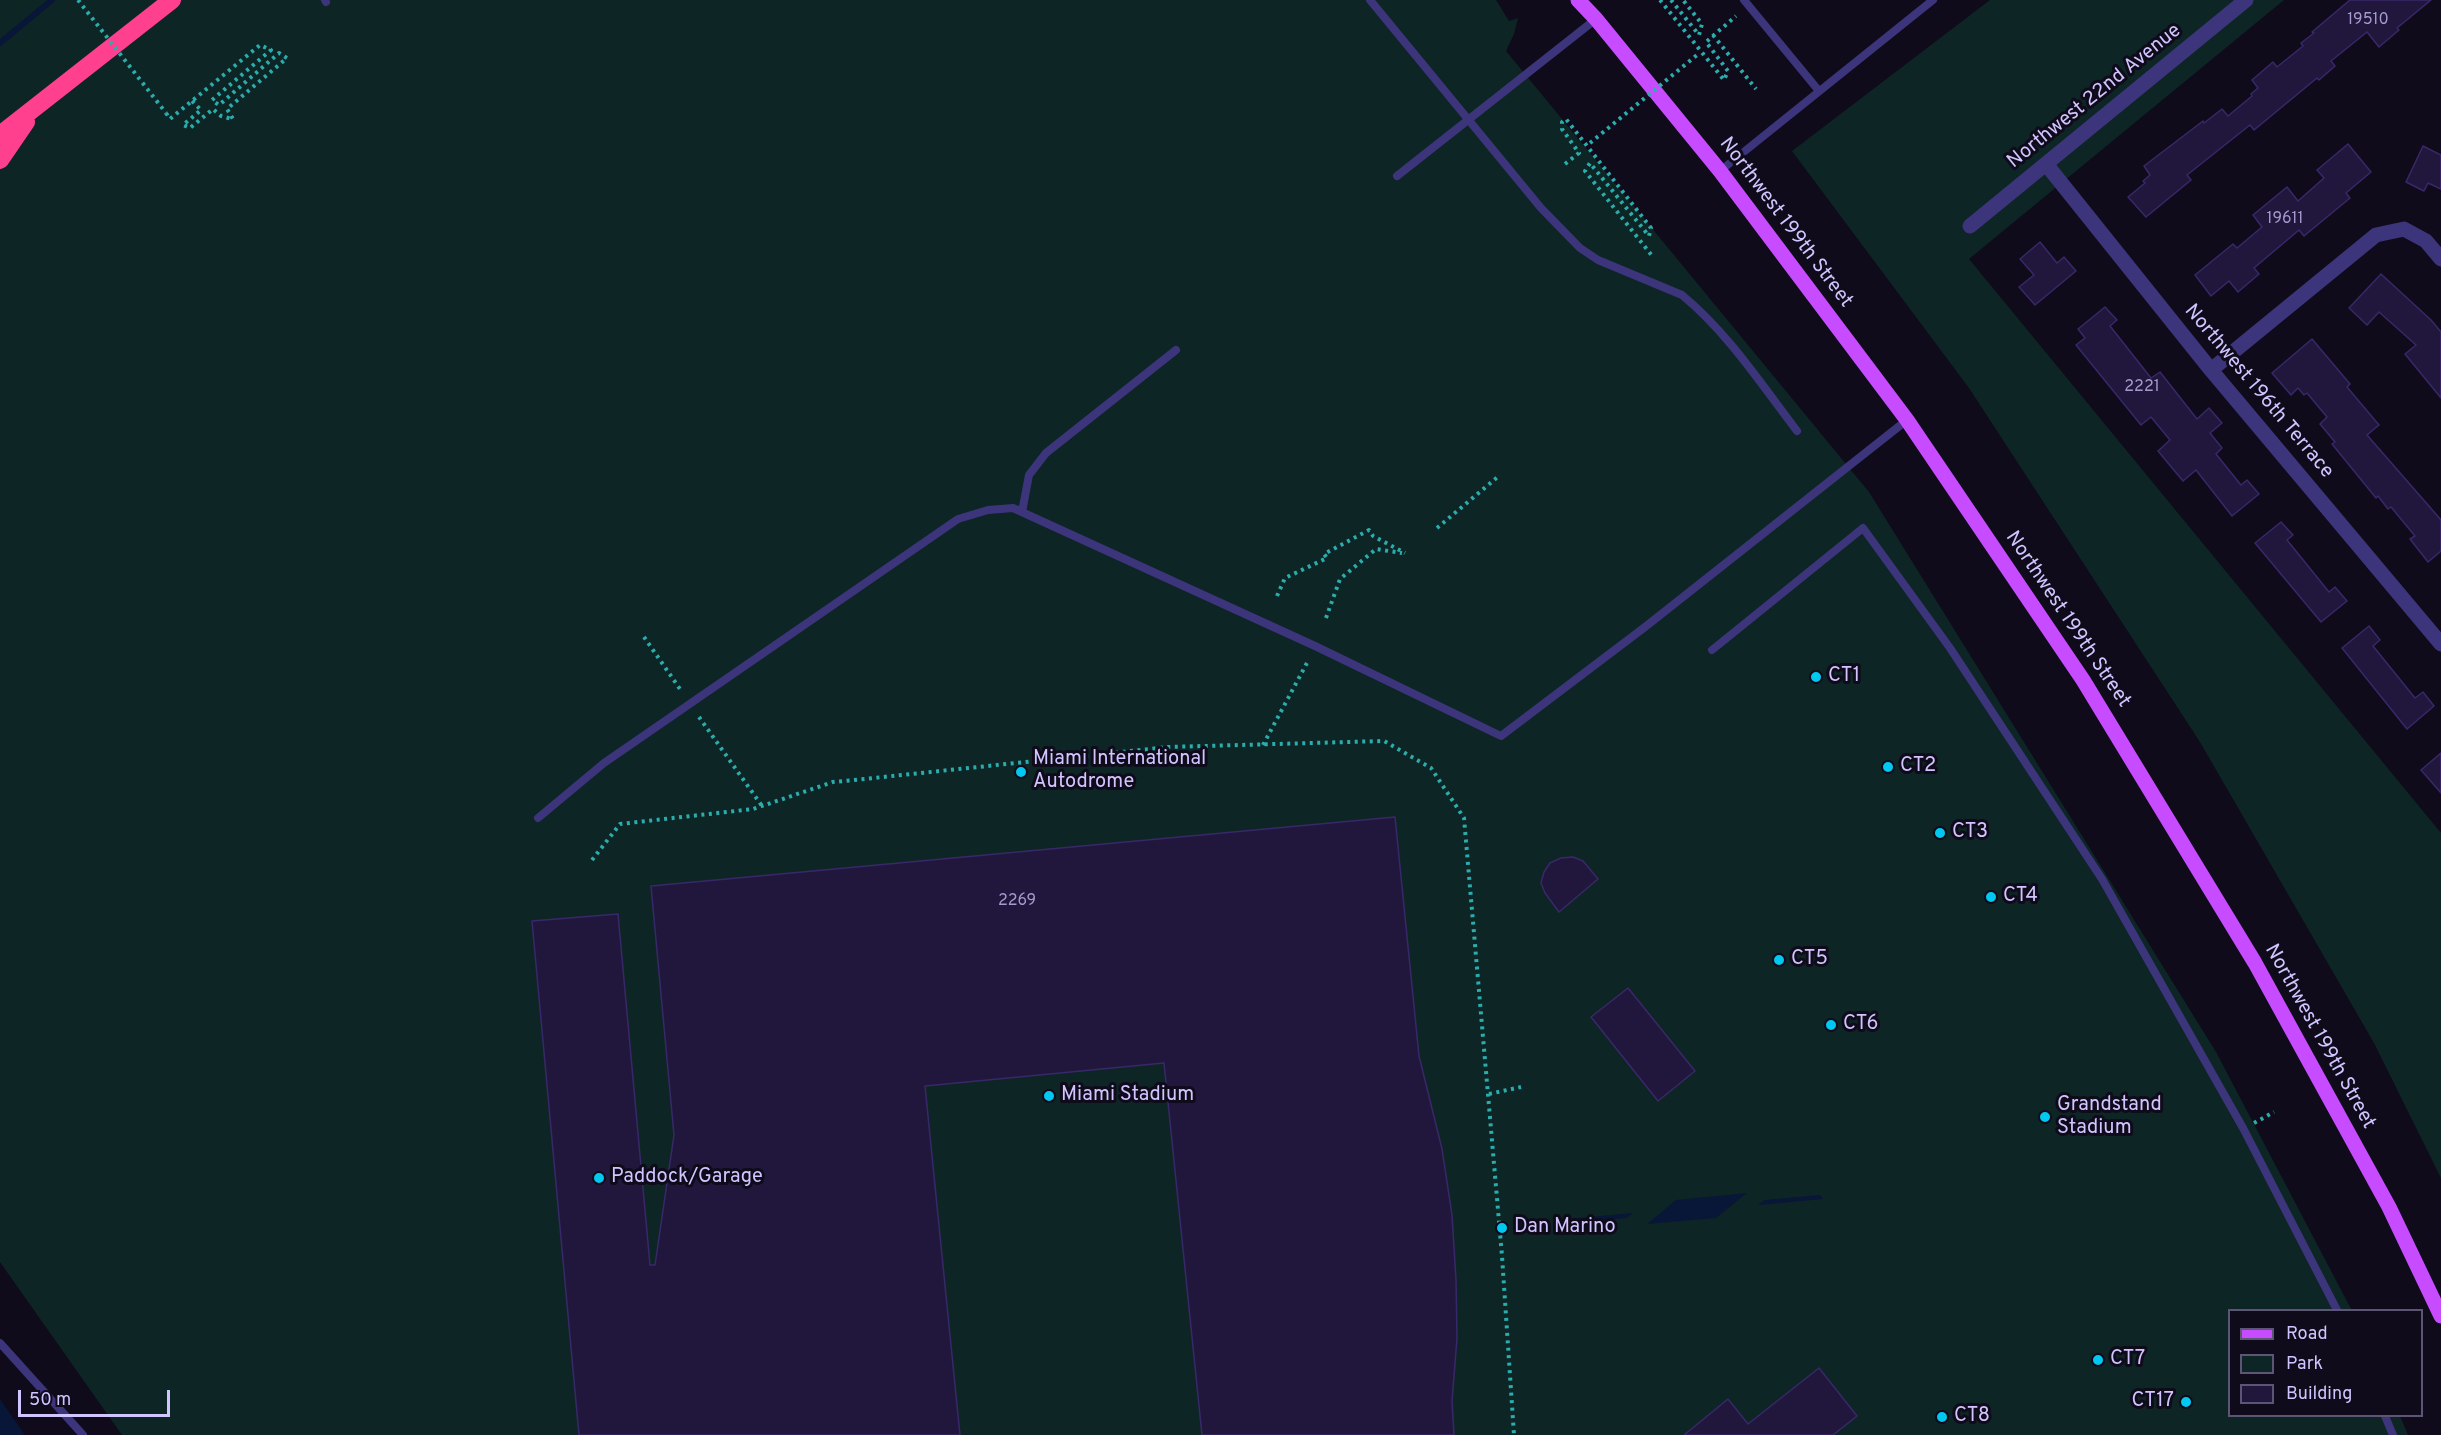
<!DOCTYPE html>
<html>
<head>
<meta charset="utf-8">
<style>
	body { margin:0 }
	#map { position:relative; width:2441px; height:1435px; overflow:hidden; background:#0f0b1b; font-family:Overpass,sans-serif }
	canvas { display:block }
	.legend { position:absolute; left:2228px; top:1309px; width:195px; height:108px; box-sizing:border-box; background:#0f0b1b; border:2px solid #5c5576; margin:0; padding:8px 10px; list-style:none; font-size:18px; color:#d0c5ff }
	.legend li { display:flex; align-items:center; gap:12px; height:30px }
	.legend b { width:30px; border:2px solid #5c5576 }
	.scale { position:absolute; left:18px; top:1390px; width:152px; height:27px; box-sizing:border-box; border:3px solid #d0c5ff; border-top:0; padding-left:8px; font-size:18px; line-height:21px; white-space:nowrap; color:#d0c5ff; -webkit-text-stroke:4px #0f0b1b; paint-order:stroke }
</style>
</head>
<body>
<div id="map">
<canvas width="2441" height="1435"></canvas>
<ul class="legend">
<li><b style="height:8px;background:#c84cff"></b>Road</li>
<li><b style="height:16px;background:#0e2525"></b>Park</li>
<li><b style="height:16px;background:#21173d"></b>Building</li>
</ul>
<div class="scale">50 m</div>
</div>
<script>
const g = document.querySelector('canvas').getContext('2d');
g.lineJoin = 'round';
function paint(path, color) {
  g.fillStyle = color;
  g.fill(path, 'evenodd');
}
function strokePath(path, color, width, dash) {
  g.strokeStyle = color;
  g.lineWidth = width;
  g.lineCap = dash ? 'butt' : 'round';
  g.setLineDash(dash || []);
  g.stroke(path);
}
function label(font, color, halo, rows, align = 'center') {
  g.font = font + ' Overpass,sans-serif';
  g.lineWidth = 6;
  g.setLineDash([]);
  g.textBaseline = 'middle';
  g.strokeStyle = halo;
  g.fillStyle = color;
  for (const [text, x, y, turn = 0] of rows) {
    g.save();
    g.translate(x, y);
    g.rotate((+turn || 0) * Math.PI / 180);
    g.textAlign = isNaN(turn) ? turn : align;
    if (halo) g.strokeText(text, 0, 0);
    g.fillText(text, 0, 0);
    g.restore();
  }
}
paint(new Path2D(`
	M0 0H1496L1509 21 1518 18 1514 34 1506 51 1869 492 2216 1052 2350 1307 2352 1310H2230V1416H2400L2408 1435H122L0 1262Z
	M1990 0H2284L1969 259 2441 833V1178L2374 1043 2200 742 1969 388 1792 151Z`), '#0e2525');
paint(new Path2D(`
	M1747 1193 1716 1218 1647 1224 1676 1200Z
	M1820 1195 1823 1199 1758 1205 1765 1200Z
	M1633 1213 1627 1218 1578 1222V1218Z
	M0 1399 25 1435H0Z`), '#081637');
strokePath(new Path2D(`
	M0 43 52 0`), '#081637', 6);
const building = new Path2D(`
	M2350 0H2431L2397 28 2399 30 2379 47 2367 32 2331 61 2335 66 2319 80 2317 78 2254 130 2250 125 2187 175 2191 180 2146 217 2128 197 2145 183 2143 181 2150 175 2144 166 2203 121 2204 123 2222 109 2228 116 2252 96 2251 94 2258 88 2252 80 2273 62 2277 67 2303 46 2301 43 2314 33 2312 32Z
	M2348 144 2371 172 2346 193 2350 198 2304 236 2299 230 2254 268 2259 274 2238 292 2229 281 2211 296 2195 275 2233 244 2237 248 2262 227 2253 215 2287 187 2298 201 2324 178 2317 170Z
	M2423 146 2441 155V189L2428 183 2424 191 2406 182Z
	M2040 242 2057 263 2064 257 2076 271 2035 305 2019 287 2034 275 2020 259Z
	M2381 274 2431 320 2441 332V398L2405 354 2416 345 2379 312 2367 325 2349 308Z
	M2105 307 2117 320 2110 326 2151 378 2160 372 2197 419 2209 408 2222 423 2210 433 2222 448 2216 454 2241 485 2247 480 2259 494 2232 516 2196 470 2183 481 2158 451 2170 440 2151 417 2141 425 2076 345 2085 338 2078 329Z
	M2312 339 2350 384 2347 387 2379 425 2367 435 2441 520V551L2428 562 2410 539 2415 536 2391 507 2388 509 2378 496 2376 498 2332 444 2335 442 2320 424 2327 417 2307 393 2304 395 2298 388 2291 395 2272 373Z
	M2281 522 2293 535 2287 540 2329 592 2335 587 2347 601 2321 622 2255 543Z
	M2369 626 2380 640 2373 646 2415 698 2423 692 2434 706 2407 729 2342 648Z
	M2441 753V793L2421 770Z
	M1395 817 1419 1056 1442 1149 1452 1215 1456 1280 1457 1338 1452 1401 1454 1435H1202L1164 1063 925 1086 960 1435H579L532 921 618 914 650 1265H655L674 1135 651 886Z
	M1573 857 1583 861 1598 879 1559 912 1545 893 1541 883 1544 872 1550 863 1561 858Z
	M1628 988 1695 1071 1658 1101 1591 1017Z
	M1819 1368 1857 1416 1833 1435H1684L1728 1399 1748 1424Z`);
paint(building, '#21173d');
strokePath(building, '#392869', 1.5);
strokePath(new Path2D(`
	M1660 0 1724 80 1728 71 1706 42 1736 16
	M1671 0 1699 35 1702 24 1683 0
	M1713 35 1756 89
	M192 101 201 110 183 125 190 128 213 109 221 116 232 119
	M166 113 170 119 260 45 271 50 212 100 219 105 279 53 287 58 227 109 233 119
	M1565 164 1579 153 1562 129V122L1566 119 1651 228 1649 236 1590 163 1585 171 1653 257
	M1437 528 1500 475
	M1277 596 1285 578 1327 558 1324 554 1369 530 1373 536 1405 553
	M1326 618 1340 579 1376 549 1402 553
	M644 637 680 689
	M699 717 762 806
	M1263 745 1308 661
	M592 860 620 824 753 809 833 782 845 781 1168 747 1384 741 1431 768 1464 818 1502 1256 1514 1435
	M1489 1094 1521 1087
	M2254 1123 2274 1112`), '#2bacad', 4, [3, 4.5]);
strokePath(new Path2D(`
	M325 0 326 2
	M1370 0 1541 208 1580 248 1598 260 1682 295C1728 333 1761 384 1797 431
	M1744 0 1819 91
	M1720 171 1933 0
	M1397 176 1596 19
	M1022 512 1029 475 1046 453 1176 350
	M1712 650 1863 528 1950 648 2102 879 2243 1128 2337 1310
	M538 818 604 763 958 519 988 510 1013 508 1315 646 1501 736 1645 627 1907 420
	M0 1343 83 1435
	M2385 1416 2393 1435`), '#3c357b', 8);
strokePath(new Path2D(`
	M2046 164 2211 370 2441 644
	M1970 226 2246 0
	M2211 370 2376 235 2404 229 2426 241 2441 259`), '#3c357b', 15);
strokePath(new Path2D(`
	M1578 0 1596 19 1720 171 1907 420 2083 680 2255 963 2389 1207 2441 1316`), '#c84cff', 15);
strokePath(new Path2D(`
	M0 135 172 0
	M0 160 26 122`), '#ff408f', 18);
strokePath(new Path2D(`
	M78 0 166 113
	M1590 143 1697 55`), '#2bacad', 4, [3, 4.5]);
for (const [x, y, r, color] of [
	[1816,677,6,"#00c8f0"],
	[1888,767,6,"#00c8f0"],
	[1021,772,6,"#00c8f0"],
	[1940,833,6,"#00c8f0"],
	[1991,897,6,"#00c8f0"],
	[1779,960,6,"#00c8f0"],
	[1831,1025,6,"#00c8f0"],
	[1049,1096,6,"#00c8f0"],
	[2045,1117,6,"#00c8f0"],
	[599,1178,6,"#00c8f0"],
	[1502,1228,6,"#00c8f0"],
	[2098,1360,6,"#00c8f0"],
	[2186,1402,6,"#00c8f0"],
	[1942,1417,6,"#00c8f0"]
]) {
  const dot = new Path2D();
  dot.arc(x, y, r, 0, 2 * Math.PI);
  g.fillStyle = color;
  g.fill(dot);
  strokePath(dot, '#0f0b1b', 2);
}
label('16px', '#a49ace', null, [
	["19510",2368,21],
	["19611",2285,220],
	["2221",2142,388],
	["2269",1017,902]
]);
label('20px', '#d0c5ff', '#0f0b1b', [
	["Northwest 22nd Avenue",2095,97,-39],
	["Northwest 199th Street",1785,223,53],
	["Northwest 196th Terrace",2258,392,50],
	["Northwest 199th Street",2067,620,56],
	["Northwest 199th Street",2319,1037,61]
]);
label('20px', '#d0c5ff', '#0f0b1b', [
	["CT1",1828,677],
	["Miami International",1033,760],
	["Autodrome",1033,783],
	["CT2",1900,767],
	["CT3",1952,833],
	["CT4",2003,897],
	["CT5",1791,960],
	["CT6",1843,1025],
	["Miami Stadium",1061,1096],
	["Grandstand",2057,1106],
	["Stadium",2057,1129],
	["Paddock/Garage",611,1178],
	["Dan Marino",1514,1228],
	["CT7",2110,1360],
	["CT17",2174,1402,"right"],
	["CT8",1954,1417]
], 'left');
</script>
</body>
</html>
